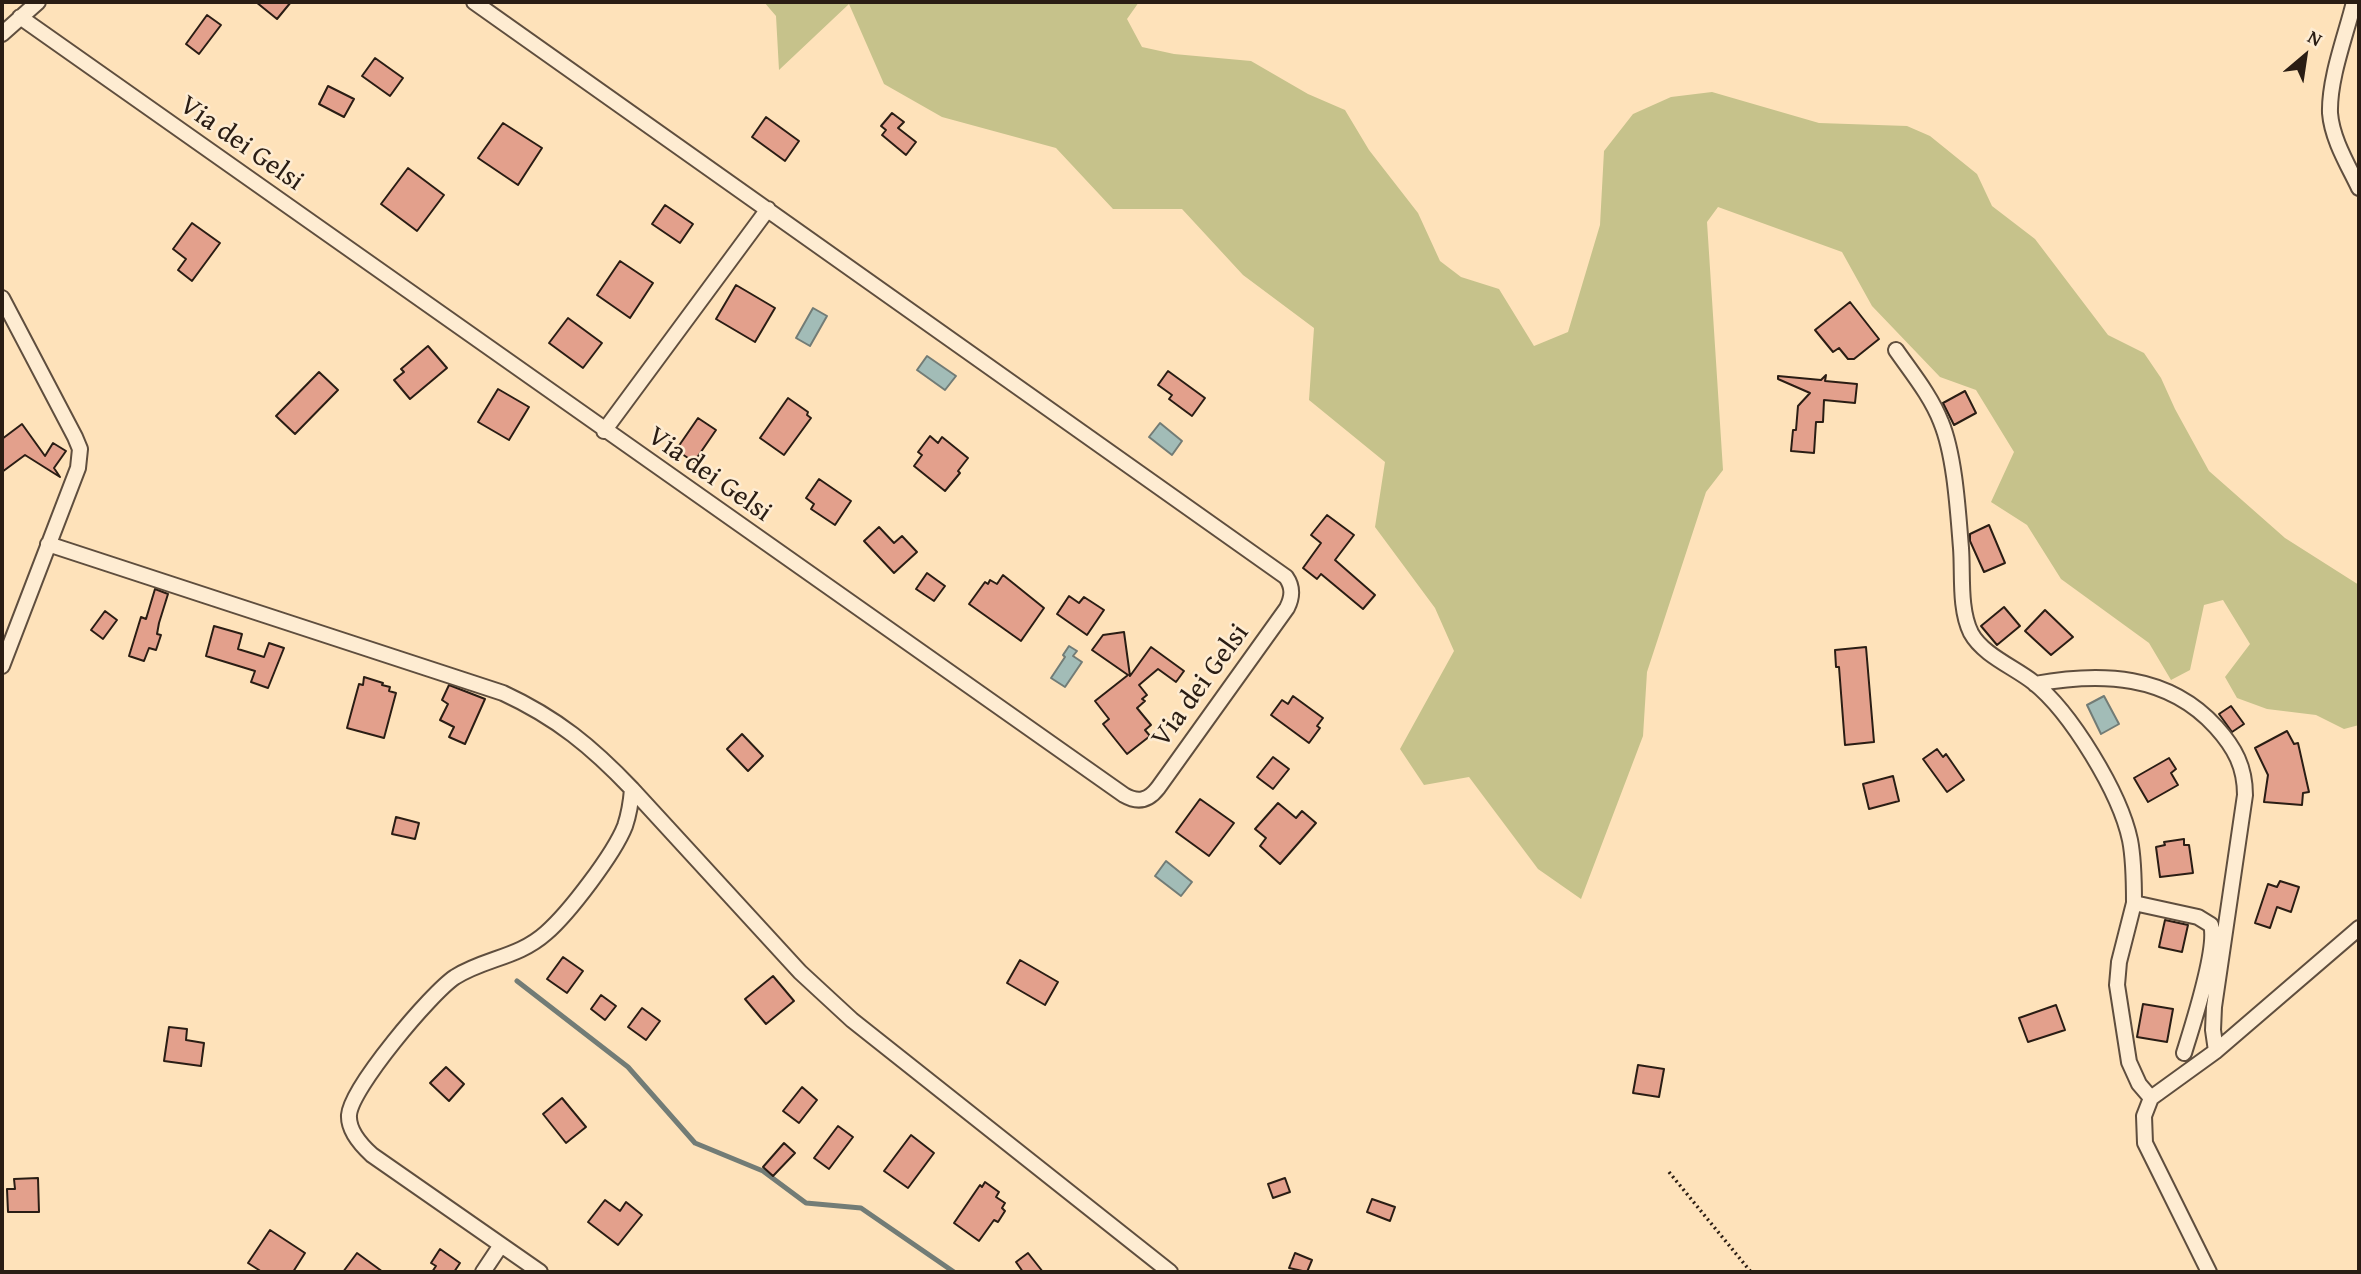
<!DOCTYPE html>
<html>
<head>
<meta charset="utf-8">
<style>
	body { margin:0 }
	#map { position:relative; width:2361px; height:1274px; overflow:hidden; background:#fee2ba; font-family:"Gentium Book Plus",serif }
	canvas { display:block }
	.frame { position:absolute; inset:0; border:4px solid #2a1d14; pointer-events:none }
	.north { position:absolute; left:2270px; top:21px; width:70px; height:70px; -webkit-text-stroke:5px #feecd2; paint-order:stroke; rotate:29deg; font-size:19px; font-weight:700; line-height:28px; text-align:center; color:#2a1d14 }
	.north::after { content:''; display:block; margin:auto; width:24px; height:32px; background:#2a1d14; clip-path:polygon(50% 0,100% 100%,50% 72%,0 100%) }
</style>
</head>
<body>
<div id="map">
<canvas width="2361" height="1274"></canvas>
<div class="frame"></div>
<div class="north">N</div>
</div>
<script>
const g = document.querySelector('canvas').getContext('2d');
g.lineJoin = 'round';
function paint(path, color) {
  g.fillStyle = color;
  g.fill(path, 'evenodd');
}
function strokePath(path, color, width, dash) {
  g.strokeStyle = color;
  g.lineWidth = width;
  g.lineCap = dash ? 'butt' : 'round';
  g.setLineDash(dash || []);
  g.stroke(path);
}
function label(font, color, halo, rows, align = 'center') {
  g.font = font + ' "Gentium Book Plus",serif';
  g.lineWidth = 5;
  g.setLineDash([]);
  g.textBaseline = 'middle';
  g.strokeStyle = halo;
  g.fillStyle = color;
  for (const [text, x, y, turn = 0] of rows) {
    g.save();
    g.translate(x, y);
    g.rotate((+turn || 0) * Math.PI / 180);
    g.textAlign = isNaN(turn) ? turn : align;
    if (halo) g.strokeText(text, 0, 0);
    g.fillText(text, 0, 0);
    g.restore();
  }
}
paint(new Path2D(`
	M764 2H1139L1127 19 1142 47 1174 54 1251 61 1308 94 1345 110 1369 150 1418 213 1440 261 1461 277 1499 289 1534 346 1568 332 1600 225 1604 151 1633 114 1671 97 1712 92 1819 123 1907 126 1930 136 1977 174 1992 206 2035 239 2108 335 2144 353 2161 378 2175 409 2209 471 2285 538 2359 585V725L2344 729 2316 715 2267 709 2237 698 2225 677 2250 644 2223 600 2204 605 2190 670 2171 680 2149 643 2061 579 2027 525 1991 502 2014 452 1976 390 1940 377 1872 306 1842 252 1718 207 1707 222 1723 470 1706 492 1647 672 1643 736 1581 899 1538 869 1469 777 1424 785 1400 749 1454 651 1435 608 1375 527 1385 462 1309 400 1314 328 1243 275 1182 209H1113L1056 148 942 117 884 84 849 4 779 70 776 16Z`), '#c6c28b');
const water = new Path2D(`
	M813 308 827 316 810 346 796 338Z
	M927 356 956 376 945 390 917 370Z
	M1160 423 1182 441 1172 455 1149 437Z
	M1069 646 1077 651 1073 656 1082 662 1065 687 1051 678 1065 657 1063 655Z
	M2104 696 2119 724 2101 734 2087 705Z
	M1166 861 1192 882 1181 896 1155 876Z`);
paint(water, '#a2bcb7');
strokePath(water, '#727c76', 2);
strokePath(new Path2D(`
	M517 981 628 1067 695 1143 763 1171 806 1203 861 1208 954 1272`), '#727c76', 5);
const building = new Path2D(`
	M256 2H291L277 19Z
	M207 15 221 25 199 54 186 44Z
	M375 58 403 78 390 96 362 76Z
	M328 86 354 99 344 117 319 104Z
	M892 113 904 122 898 128 916 142 906 155 882 135 886 130 881 126Z
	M766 117 799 141 785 161 752 137Z
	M503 123 542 148 518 185 478 158Z
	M408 168 444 195 417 231 381 204Z
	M665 205 693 224 680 243 652 224Z
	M192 223 220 243 192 281 178 270 186 259 173 249Z
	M620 261 653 283 630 318 597 295Z
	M736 285 775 308 755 342 716 319Z
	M1850 302 1879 339 1854 359H1848L1839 348 1833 352 1815 330Z
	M568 318 602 343 583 368 549 343Z
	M428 346 447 368 410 399 394 380 404 372 401 369Z
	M1168 371 1205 398 1192 416 1169 399 1172 395 1158 385Z
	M319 372 338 390 295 434 276 416Z
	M1826 375 1825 381 1857 384 1855 403 1824 400 1823 422H1816L1814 453 1791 451 1793 430H1796L1798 406 1810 393 1778 379V376L1821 380Z
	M498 389 529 407 509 440 478 422Z
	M1965 391 1976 413 1954 425 1943 403Z
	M788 398 808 412 807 415 811 418 784 455 760 438Z
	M698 418 716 430 694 462 676 450Z
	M22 424 45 456 53 443 66 451 54 468 60 477 25 455 2 472V439Z
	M930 436 938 443 942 437 968 458 958 471 960 473 945 491 914 466 922 455 918 452Z
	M819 479 851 501 835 525 811 509 814 504 806 498Z
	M1327 515 1354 535 1335 560 1375 595 1363 609 1321 574 1317 579 1303 568 1321 543 1311 535Z
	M1989 525 2005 563 1984 572 1970 541V534Z
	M879 527 894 543 902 536 917 552 894 573 864 541Z
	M927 573 945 586 934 601 916 589Z
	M1003 575 1044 608 1021 641 969 604 985 582 988 584 990 580 997 584Z
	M155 589 168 594 159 623 157 634 161 635 156 650 149 648 144 661 129 656 141 617 146 619Z
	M1069 596 1079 603 1084 597 1104 610 1087 635 1057 614Z
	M2004 607 2020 626 1997 645 1981 626Z
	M2045 610 2073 637 2051 655 2025 631Z
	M105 611 117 620 103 639 91 630Z
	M214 626 242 634 238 649 264 657 269 643 284 648 268 688 251 682 255 671 206 656Z
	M1124 632 1130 676 1151 647 1184 671 1176 682 1158 669 1139 685 1147 695 1142 699 1145 701 1137 708 1151 725 1145 730 1150 736 1127 754 1103 724 1109 719 1095 701 1128 675 1092 650 1103 635Z
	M1866 647 1874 742 1845 745 1839 667H1836L1835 650Z
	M364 677 383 683 382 685 390 687 389 691 396 693 384 738 347 728 359 684 363 685Z
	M449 685 485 699 465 744 449 737 454 727 440 720 448 704 442 700Z
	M1293 696 1323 718 1317 726 1320 728 1309 743 1271 715 1282 700 1288 704Z
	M2231 706 2244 724 2232 732 2219 714Z
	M2287 731 2294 744 2298 743 2309 792 2303 793 2302 805 2264 802 2268 775 2255 748Z
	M742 734 763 756 748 771 727 749Z
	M1937 749 1943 757 1946 754 1964 780 1947 792 1923 759Z
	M1273 757 1289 769 1273 789 1257 777Z
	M2169 758 2176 769 2171 773 2178 785 2148 802 2134 778Z
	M1893 776 1899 801 1869 809 1863 784Z
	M1200 799 1234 823 1209 856 1176 832Z
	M1278 803 1296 818 1302 811 1316 823 1280 864 1260 846 1266 838 1255 829Z
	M396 817 419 823 415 839 392 834Z
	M2184 839V845H2189L2193 873 2160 877 2156 847 2165 845 2164 842Z
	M2280 881 2299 887 2291 912 2277 907 2270 928 2255 923 2268 884 2277 887Z
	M2165 920 2188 925 2182 952 2159 947Z
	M563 957 583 971 567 993 547 979Z
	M1020 960 1058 982 1045 1005 1007 983Z
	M773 976 794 1001 766 1024 745 999Z
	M601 995 616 1006 605 1020 591 1009Z
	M2143 1004 2173 1009 2167 1042 2137 1037Z
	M2056 1005 2065 1030 2028 1042 2019 1018Z
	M642 1008 660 1021 646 1040 628 1027Z
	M169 1027 187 1029 186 1040 204 1043 201 1066 164 1061Z
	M1638 1065 1664 1069 1659 1097 1633 1093Z
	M446 1067 464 1084 449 1101 430 1083Z
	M802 1087 817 1100 799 1123 783 1111Z
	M562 1098 586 1127 566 1143 543 1114Z
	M838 1126 853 1137 829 1169 814 1158Z
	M911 1135 934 1153 908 1188 884 1171Z
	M784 1143 795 1153 773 1176 763 1167Z
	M38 1178 39 1212H8L7 1189H15L14 1179Z
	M1285 1178 1290 1192 1273 1198 1268 1184Z
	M985 1182 999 1192 996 1197 1005 1203 1002 1208 1005 1211 998 1222 994 1220 979 1241 954 1223 980 1185 982 1187Z
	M1372 1199 1395 1207 1390 1221 1367 1212Z
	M605 1200 620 1211 626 1202 642 1215 618 1245 588 1222Z
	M270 1230 305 1253 293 1272H262L248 1263Z
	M440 1249 460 1263 454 1272H432L436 1266 431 1263Z
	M357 1253 383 1272H343Z
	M1028 1253 1043 1272H1023L1016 1262Z
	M1295 1253 1312 1260 1307 1272 1289 1268Z`);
paint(building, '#e3a08c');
strokePath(building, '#2a1d14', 2);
const street = new Path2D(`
	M2354 2C2346 35 2329 78 2330 113 2332 139 2348 165 2359 188
	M20 17 1124 795C1138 803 1148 801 1158 788L1287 608C1293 596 1293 587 1286 577L474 2
	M2 34 38 2
	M2 298 75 437 80 449 78 468 2 666
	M1896 350C1912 373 1931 396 1941 422 1955 456 1958 512 1961 548 1963 574 1959 609 1971 633 1983 655 2014 667 2033 682 2071 712 2120 793 2130 840 2134 860 2134 882 2134 903
	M604 431 768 209
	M48 544 503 693C557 718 592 747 632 789 631 802 629 814 625 826 614 854 569 913 546 933 518 958 485 958 455 977 431 993 351 1088 349 1115 348 1131 361 1145 372 1155L540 1272
	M2035 684C2101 672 2168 674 2216 727 2235 748 2245 767 2245 795L2214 1007 2213 1030 2216 1051
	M632 789 800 972 852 1020 1170 1272
	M2151 1098 2139 1084 2129 1062 2117 985 2119 962 2134 903 2198 917 2211 925C2218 948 2192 1027 2184 1053
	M483 1272 501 1245
	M2209 1272 2145 1143 2144 1116 2151 1098 2216 1051 2359 928`);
strokePath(street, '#5f4e3e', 18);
strokePath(new Path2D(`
	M1669 1172 1751 1272`), '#2a1d14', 3.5, [2, 3.5]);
strokePath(street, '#feecd2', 14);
label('28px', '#2a1d14', '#feecd2', [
	["Via dei Gelsi",241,144,35],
	["Via dei Gelsi",709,475,35],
	["Via dei Gelsi",1201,686,-54]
]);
</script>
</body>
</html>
